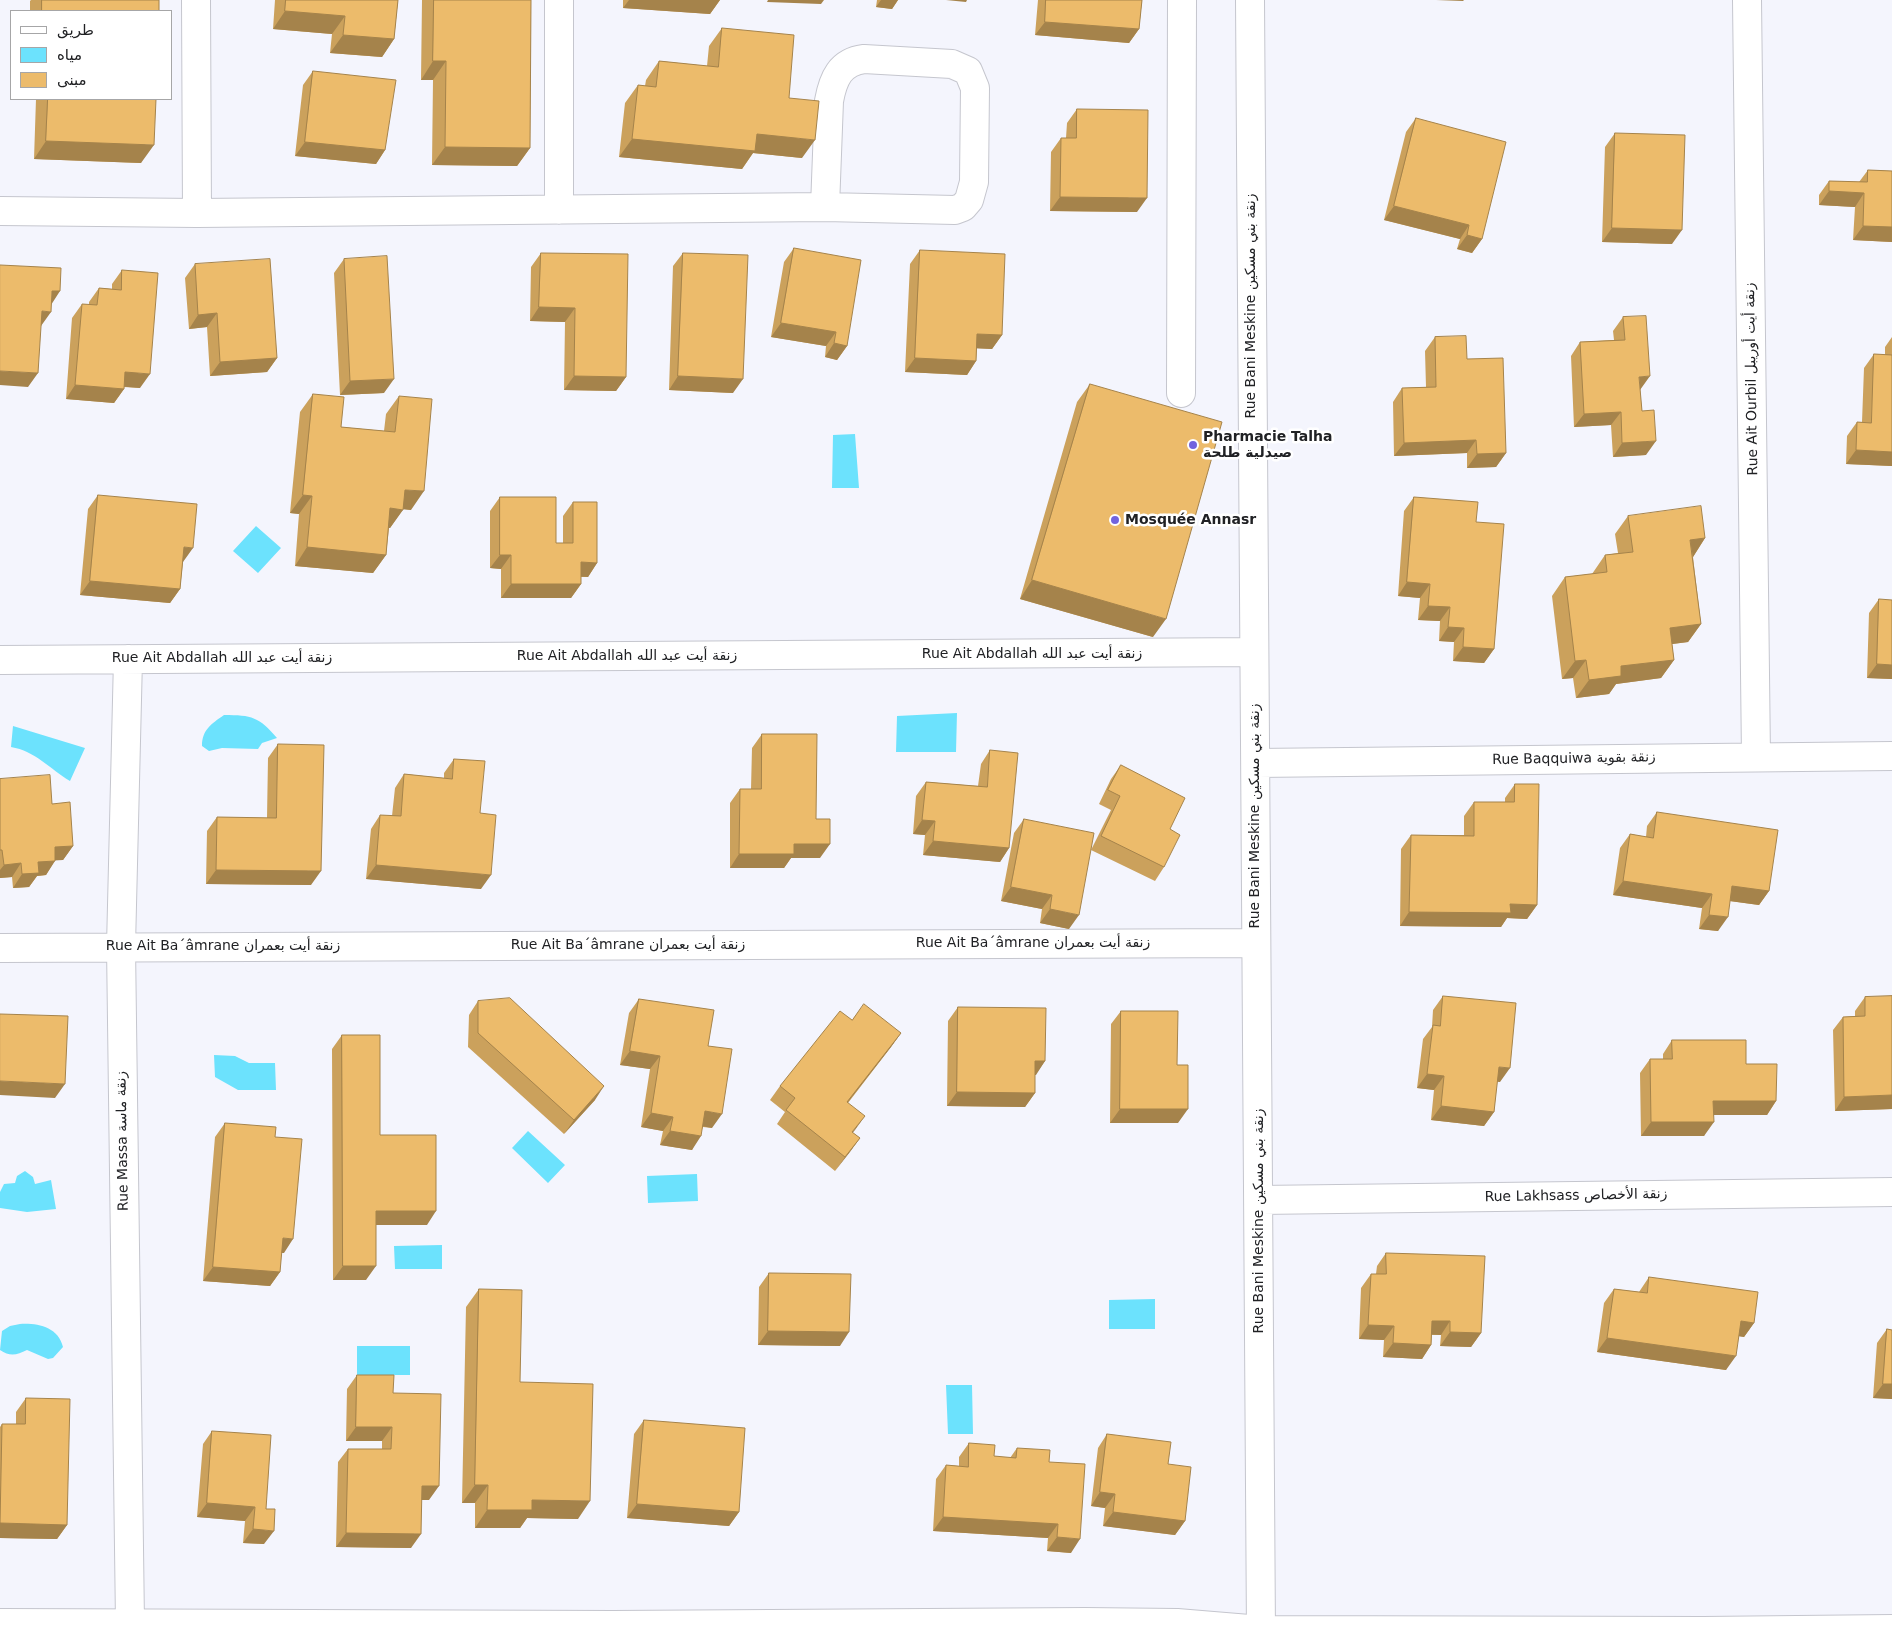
<!DOCTYPE html>
<html>
<head>
<meta charset="utf-8">
<style>
	body { margin:0 }
	#map { position:relative; width:1892px; height:1632px; overflow:hidden; background:#f4f5fd; font-family:"DejaVu Sans",Cairo,sans-serif }
	canvas { display:block }
	.legend { position:absolute; left:10px; top:10px; width:162px; height:90px; box-sizing:border-box; background:#fff; border:1px solid #a6a6a7; margin:0; padding:6px 9px; list-style:none; font-size:15px; color:#202124 }
	.legend li { display:flex; align-items:center; gap:10px; height:25px }
	.legend b { width:25px; border:1px solid #a6a6a7 }
</style>
</head>
<body>
<div id="map">
<canvas width="1892" height="1632"></canvas>
<ul class="legend">
<li><b style="height:6px;background:#fff"></b>طريق</li>
<li><b style="height:14px;background:#6ce2fd"></b>مياه</li>
<li><b style="height:14px;background:#ecbb6b"></b>مبنى</li>
</ul>
</div>
<script>
const g = document.querySelector('canvas').getContext('2d');
g.lineJoin = 'round';
function paint(path, color) {
  g.fillStyle = color;
  g.fill(path, 'evenodd');
}
function strokePath(path, color, width, dash) {
  g.strokeStyle = color;
  g.lineWidth = width;
  g.lineCap = dash ? 'butt' : 'round';
  g.setLineDash(dash || []);
  g.stroke(path);
}
function label(font, color, halo, rows, align = 'center') {
  g.font = font + ' "DejaVu Sans",Cairo,sans-serif';
  g.lineWidth = 5;
  g.setLineDash([]);
  g.textBaseline = 'middle';
  g.strokeStyle = halo;
  g.fillStyle = color;
  for (const [text, x, y, turn = 0] of rows) {
    g.save();
    g.translate(x, y);
    g.rotate((+turn || 0) * Math.PI / 180);
    g.textAlign = isNaN(turn) ? turn : align;
    if (halo) g.strokeText(text, 0, 0);
    g.fillText(text, 0, 0);
    g.restore();
  }
}
paint(new Path2D(`
	M855 434 859 488H832L833 435Z
	M256 526 281 548 258 573 233 551Z
	M957 713 956 752H896L897 716Z
	M224 715C252 715 259 717 277 738L262 743 258 749 222 748 209 751 202 746C202 730 211 724 224 715Z
	M13 726 85 748 70 781C50 769 35 751 11 747Z
	M214 1055 235 1056 249 1063H275L276 1090H238L215 1077Z
	M528 1131 565 1165 548 1183 512 1148Z
	M25 1171 33 1177 35 1184 51 1180 56 1209 27 1212 0 1208V1192L4 1184 15 1183 17 1176Z
	M697 1174 698 1201 648 1203 647 1176Z
	M442 1245V1269H395L394 1246Z
	M1155 1299V1329H1109V1300Z
	M20 1324C38 1323 58 1327 63 1347L53 1358 48 1359 27 1350C17 1355 10 1357 0 1350L2 1331 10 1326Z
	M357 1346H410V1375H357Z
	M946 1385H972L973 1434H948Z`), '#6ce2fd');
const street = new Path2D(`
	M196 0 197 213
	M559 0V210
	M1250 0 1261 1632
	M1747 0 1756 757
	M0 211 197 213 825 207 955 210 963 207 969 200 974 182 975 88 968 71 952 64 864 59C840 62 833 79 829 101L825 207
	M1181 393 1182 0
	M128 659 121 946 130 1623
	M0 660 1254 652
	M1256 763 1892 756
	M0 948 1255 943
	M1259 1200 1892 1192
	M0 1623 613 1625 1085 1622 1177 1623 1261 1630 1703 1631 1892 1629`);
strokePath(street, '#c5c6ce', 30);
strokePath(street, '#fff', 28);
paint(new Path2D(`
	M31 0H159V11H30V1Z
	M275 0H398L394 39 382 57 330 53 332 34 273 29Z
	M422 0H531L530 148 517 166 432 165 433 80H421Z
	M623 0H720L710 14 623 8Z
	M877 0H898L892 9 876 7Z
	M1038 0H1142L1139 29 1129 43 1035 35Z
	M722 28 789 98 802 158 753 153 742 169 619 157 625 103 638 85 645 86 646 80 659 61 707 66 709 46Z
	M313 71 385 150 376 164 295 156 303 85Z
	M36 99H156L141 163 34 159Z
	M1077 109 1137 212 1050 211 1051 152 1061 138H1066L1067 123Z
	M1416 118 1482 239 1472 253 1457 249 1460 239 1384 220 1406 132Z
	M1615 133 1672 244 1602 242 1605 147Z
	M1868 170 1892 171V242L1853 240 1855 207 1819 205V195L1829 181 1859 182Z
	M794 248 847 346 837 360 825 357 826 346 771 337 784 262Z
	M920 250 1002 335 992 349 977 348 976 361 967 375 905 372 910 264Z
	M541 253 626 377 616 391 564 390 565 322 530 321 531 267Z
	M683 253 733 393 669 390 673 266Z
	M344 259 384 393 340 395 334 273Z
	M195 264 277 358 267 372 210 376 207 327 189 329 185 278Z
	M122 270 140 388 124 387V389L114 403 66 399 72 318 82 304 89 305V302L99 288 112 289V284Z
	M1623 317 1640 390 1646 455 1613 457 1611 425 1574 427 1571 356 1580 342 1614 340 1613 331Z
	M1435 337 1467 359 1506 453 1496 467 1467 468V453L1394 456 1393 402 1402 388 1426 387 1425 351Z
	M1892 337V466L1846 464 1847 436 1857 422H1862L1864 368 1874 354 1885 355V347Z
	M1090 384 1153 637 1020 599 1077 402Z
	M313 394 341 427 384 431 386 414 399 396 411 510 403 509 390 528H389L386 555 373 573 295 566 299 514 290 513 300 412Z
	M98 495 183 562 180 589 170 603 80 595 88 509Z
	M500 497 556 543H563V516L573 502 597 563 588 577H581V584L571 598H501V569L490 568V511Z
	M1414 497 1476 522 1494 649 1484 663 1453 661 1454 642 1439 641 1440 621 1418 620 1420 598 1398 596 1404 511Z
	M1628 516 1705 538 1693 557 1701 624 1688 642 1672 644 1674 660 1661 678 1616 684 1609 694 1576 698 1573 678 1562 679 1552 596 1565 577 1592 574 1605 555 1618 553 1615 534Z
	M1879 599 1892 679 1867 678 1869 613Z
	M762 734 816 819 820 858H791L784 868H730V803L740 789H751L752 748Z
	M278 744 311 885 206 884 207 831 217 817 267 818 268 758Z
	M990 750 1009 848 1000 862 923 855 925 835 913 834 916 796 926 782 978 786 981 764Z
	M454 759 480 813 481 889 366 879 371 829 380 815 392 816 395 788 404 774 444 778V773Z
	M1121 765 1170 829 1164 867 1155 881 1091 850 1111 810 1099 804 1111 779Z
	M0 779 52 804 73 846 63 860H55L46 875 37 876 29 887 13 888 12 877 0 878Z
	M1515 784 1537 905 1527 919 1507 918 1501 927 1400 926 1401 849 1411 835H1464V816L1474 802H1505V798Z
	M1657 812 1769 891 1759 905 1730 901 1718 931 1699 929 1702 908 1613 895 1620 848 1630 834 1646 837 1647 826Z
	M1024 819 1069 929 1040 923 1042 909 1001 901 1014 833Z
	M1443 996 1500 1082 1497 1081 1494 1112 1484 1126 1431 1120 1434 1090 1417 1088 1423 1039 1432 1027 1433 1010Z
	M1892 996V1109L1835 1111 1833 1030 1843 1017 1855 1016V1011L1865 997Z
	M639 999 708 1046 712 1128 703 1127 692 1150 660 1145 663 1131 641 1127 650 1069 620 1065 629 1013Z
	M478 1001 595 1100 564 1134 468 1047 469 1015Z
	M958 1007 1045 1061 1035 1075V1093L1025 1107 947 1106 948 1021Z
	M1121 1011 1177 1065 1178 1123H1110L1111 1024Z
	M852 1020 901 1033 891 1047 848 1103 853 1133 860 1138 835 1171 777 1124 785 1112 770 1100 780 1086Z
	M342 1035 380 1135 427 1225H376L366 1280H333L332 1049Z
	M1672 1040 1746 1064 1776 1101 1767 1115H1714L1704 1136H1641L1640 1073 1650 1059H1663V1054Z
	M225 1123 275 1137 284 1253H281L280 1272 270 1286 203 1281 215 1137Z
	M1386 1253 1481 1333 1471 1347 1440 1346 1441 1335H1432L1431 1345 1422 1359 1383 1357 1384 1340 1359 1339 1361 1288 1371 1274H1376L1377 1266Z
	M769 1273 840 1346 758 1345 759 1287Z
	M1649 1277 1754 1323 1744 1337 1739 1336 1726 1370 1597 1352 1604 1303 1614 1289 1639 1292Z
	M479 1289 520 1382 578 1519 527 1518 520 1528H475V1503H462L466 1307Z
	M1887 1329 1892 1330V1399L1873 1398 1877 1343Z
	M357 1375 393 1393 429 1500H421L411 1548 336 1547 338 1462 348 1449H382V1441H346L347 1389Z
	M26 1398 67 1525 57 1539 0 1538V1427L2 1424H16V1412Z
	M644 1420 739 1512 729 1526 627 1518 634 1434Z
	M212 1431 266 1509 264 1544 243 1543 245 1521 197 1517 203 1444Z
	M1107 1434 1168 1464 1185 1521 1175 1535 1103 1526 1105 1508 1091 1506 1098 1448Z
	M969 1443 994 1456 1010 1458 1017 1448 1049 1462 1071 1553 1047 1551 1048 1538 933 1531 936 1479 946 1465 959 1466V1457Z`), '#cba15c');
paint(new Path2D(`
	M629 0H720L710 14 623 8Z
	M768 0H824L821 4 767 2Z
	M881 0H898L892 9 876 7Z
	M946 0H967L966 2Z
	M1436 0H1464L1463 1Z
	M285 11 345 16 332 34 273 29Z
	M1045 22 1139 29 1129 43 1035 35Z
	M343 35 394 39 382 57 330 53Z
	M433 61H446L433 80H421Z
	M757 134 815 140 802 158 753 153 742 169 619 157 632 139Z
	M46 141 154 145 141 163 34 159Z
	M305 142 385 150 376 164 295 156Z
	M445 147 530 148 517 166 432 165Z
	M1829 191 1864 193 1855 207 1819 205Z
	M1060 197 1147 198 1137 212 1050 211Z
	M1394 206 1469 225 1460 239 1384 220Z
	M1863 226 1892 227V242L1853 240Z
	M1612 228 1682 230 1672 244 1602 242Z
	M1467 235 1482 239 1472 253 1457 249Z
	M52 291H60L51 305Z
	M539 307 575 308 565 322 530 321Z
	M42 311 51 312 41 326 32 325Z
	M217 313 207 327 189 329 198 315Z
	M781 323 836 332 826 346 771 337Z
	M977 334 1002 335 992 349 967 348Z
	M834 343 847 346 837 360 825 357Z
	M277 358 267 372 210 376 220 362Z
	M915 358 976 361 967 375 905 372Z
	M0 371 38 373 28 387 0 385Z
	M125 372 150 374 140 388 116 386Z
	M574 376 626 377 616 391 564 390Z
	M678 376 743 379 733 393 669 390Z
	M1650 376 1640 390 1639 377Z
	M394 379 384 393 340 395 350 381Z
	M75 385 124 389 114 403 66 399Z
	M1621 412 1611 425 1574 427 1584 414Z
	M1476 440 1467 453 1394 456 1404 443Z
	M1656 441 1646 455 1613 457 1622 443Z
	M1856 450 1892 452V466L1846 464Z
	M1506 453 1496 467 1467 468 1477 454Z
	M405 490 424 491 411 510 392 508Z
	M303 495 312 496 299 514 290 513Z
	M390 508 403 510 390 528 378 527Z
	M1705 538 1693 557 1690 540Z
	M184 547 193 548 183 562 174 561Z
	M307 547 386 555 373 573 295 566Z
	M500 555H511L501 569 490 568Z
	M581 562 597 563 588 577 571 576Z
	M1032 580 1166 619 1153 637 1020 599Z
	M90 581 180 589 170 603 80 595Z
	M1407 582 1430 584 1420 598 1398 596Z
	M511 584H581L571 598H501Z
	M1428 606 1450 607 1440 621 1418 620Z
	M1701 624 1688 642 1657 646 1670 628Z
	M1448 627 1464 628 1454 642 1439 641Z
	M1463 647 1494 649 1484 663 1453 661Z
	M1586 660 1573 678 1562 679 1575 661Z
	M1674 660 1661 678 1616 684 1609 694 1576 698 1589 680 1621 666Z
	M1877 664 1892 665V679L1867 678Z
	M922 820 935 821 925 835 913 834Z
	M933 841 1009 848 1000 862 923 855Z
	M794 844H830L820 858H791L784 868H730L739 854Z
	M73 846 63 860 45 861 55 847Z
	M55 861 46 875 37 876 29 887 13 888 22 874 38 862Z
	M21 863 12 877 0 878V870L4 865Z
	M376 865 491 875 481 889 366 879Z
	M216 870 321 871 311 885 206 884Z
	M1623 881 1712 894 1702 908 1613 895Z
	M1732 886 1769 891 1759 905 1722 900Z
	M1011 887 1052 895 1042 909 1001 901Z
	M1510 904 1537 905 1527 919 1507 918 1501 927 1400 926 1409 912Z
	M1050 909 1079 915 1069 929 1040 923Z
	M1709 915 1728 917 1718 931 1699 929Z
	M901 1033 891 1047 837 1116 847 1102Z
	M630 1051 660 1056 650 1069 620 1065Z
	M1035 1061H1045L1036 1075H1025Z
	M1499 1067 1510 1068 1500 1082 1489 1081Z
	M1427 1074 1444 1076 1434 1090 1417 1088Z
	M0 1081 65 1084 55 1098 0 1095Z
	M604 1086 595 1100 564 1134 574 1120Z
	M957 1092 1035 1093 1025 1107 947 1106Z
	M1892 1095V1109L1835 1111 1844 1097Z
	M1713 1101H1776L1767 1115H1704Z
	M1441 1106 1494 1112 1484 1126 1431 1120Z
	M1120 1109H1188L1178 1123H1110Z
	M705 1111 722 1114 712 1128 696 1125Z
	M651 1113 673 1117 663 1131 641 1127Z
	M865 1116 855 1130 842 1146 852 1132Z
	M1651 1122H1714L1704 1136H1641Z
	M670 1131 701 1136 692 1150 660 1145Z
	M860 1138 850 1152 835 1171 845 1157Z
	M376 1211H436L427 1225H366Z
	M283 1238 293 1239 284 1253 273 1252Z
	M343 1266H376L366 1280H333Z
	M213 1267 280 1272 270 1286 203 1281Z
	M1432 1321H1450L1441 1335 1422 1334Z
	M1741 1321 1754 1323 1744 1337 1731 1335Z
	M1368 1325 1394 1326 1384 1340 1359 1339Z
	M768 1331 849 1332 840 1346 758 1345Z
	M1450 1332 1481 1333 1471 1347 1440 1346Z
	M1607 1338 1736 1356 1726 1370 1597 1352Z
	M1393 1343 1431 1345 1422 1359 1383 1357Z
	M1883 1384H1892V1399L1873 1398Z
	M356 1427H392L382 1441H346Z
	M475 1485H488L475 1503H462Z
	M422 1486H439L429 1500H412Z
	M1100 1492 1115 1494 1105 1508 1091 1506Z
	M532 1500 590 1501 578 1519 527 1518 520 1528H475L487 1510Z
	M207 1503 255 1507 245 1521 197 1517Z
	M637 1504 739 1512 729 1526 627 1518Z
	M1113 1512 1185 1521 1175 1535 1103 1526Z
	M943 1517 1058 1524 1048 1538 933 1531Z
	M0 1523 67 1525 57 1539 0 1538Z
	M253 1529 274 1531 264 1544 243 1543Z
	M346 1533 421 1534 411 1548 336 1547Z
	M1057 1537 1080 1539 1071 1553 1047 1551Z`), '#a5834b');
const building = new Path2D(`
	M42 0H159V11H42Z
	M286 0H398L394 39 343 35 345 16 285 11Z
	M434 0H531L530 148 445 147 446 61H433Z
	M1046 0H1142L1139 29 1045 22Z
	M722 28 794 35 789 98 819 101 815 140 757 134 755 151 632 139 638 85 656 87 659 61 718 67Z
	M313 71 396 80 385 150 305 142Z
	M48 99H156L154 145 46 141Z
	M1077 109 1148 110 1147 198 1060 197 1061 138H1076Z
	M1416 118 1506 142 1482 239 1467 235 1469 225 1394 206Z
	M1615 133 1685 135 1682 230 1612 228Z
	M1868 170 1892 171V227L1863 226 1864 193 1829 191V181L1867 182Z
	M794 248 861 260 847 346 834 343 836 332 781 323Z
	M920 250 1005 254 1002 335 977 334 976 361 915 358Z
	M541 253 628 254 626 377 574 376 575 308 539 307Z
	M683 253 748 255 743 379 678 376Z
	M387 256 394 379 350 381 344 259Z
	M270 259 277 358 220 362 217 313 198 315 195 264Z
	M0 265 61 268 60 291H52L51 312 42 311 38 373 0 371Z
	M122 270 158 273 150 374 125 372 124 389 75 385 82 304 97 305 99 288 121 290Z
	M1646 316 1650 376 1639 377 1642 411 1654 410 1656 441 1622 443 1621 412 1584 414 1580 342 1625 340 1623 317Z
	M1466 336 1467 359 1503 358 1506 453 1477 454 1476 440 1404 443 1402 388 1436 387 1435 337Z
	M1874 354 1892 355V452L1856 450 1857 422 1871 423Z
	M1090 384 1222 422 1166 619 1032 580Z
	M313 394 344 397 341 427 395 432 399 396 432 399 424 491 405 490 403 510 390 508 386 555 307 547 312 496 303 495Z
	M98 495 197 504 193 548 184 547 180 589 90 581Z
	M500 497H556V543H573V502H597V563L581 562V584H511V555H500Z
	M1414 497 1478 502 1476 522 1504 524 1494 649 1463 647 1464 628 1448 627 1450 607 1428 606 1430 584 1407 582Z
	M1701 506 1705 538 1690 540 1701 624 1670 628 1674 660 1621 666V676L1589 680 1586 660 1575 661 1565 577 1607 572 1605 555 1633 552 1628 516Z
	M1879 599 1892 600V665L1877 664Z
	M762 734H817L816 819H830V844H794V854H739L740 789H761Z
	M278 744 324 745 321 871 216 870 217 817 276 818Z
	M990 750 1018 753 1009 848 933 841 935 821 922 820 926 782 987 787Z
	M454 759 485 761 480 813 496 815 491 875 376 865 380 815 401 816 404 774 452 779Z
	M1121 765 1185 798 1170 829 1180 835 1164 867 1101 836 1120 796 1108 790Z
	M50 775 52 804 70 802 73 846 55 847V861L38 862 39 873 22 874 21 863 4 865 2 850H0V779Z
	M1515 784H1539L1537 905 1510 904 1511 913 1409 912 1411 835 1474 836V802H1514Z
	M1657 812 1778 830 1769 891 1732 886 1728 917 1709 915 1712 894 1623 881 1630 834 1653 838Z
	M1024 819 1094 833 1079 915 1050 909 1052 895 1011 887Z
	M1443 996 1516 1003 1510 1068 1499 1067 1494 1112 1441 1106 1444 1076 1427 1074 1433 1025 1440 1026Z
	M1892 996V1095L1844 1097 1843 1017 1865 1016V997Z
	M510 998 604 1086 574 1120 478 1033V1001Z
	M639 999 714 1010 708 1046 732 1049 722 1114 705 1111 701 1136 670 1131 673 1117 651 1113 660 1056 630 1051Z
	M864 1004 901 1033 847 1102 865 1116 852 1132 860 1138 845 1157 786 1110 795 1098 780 1086 840 1011 852 1020Z
	M958 1007 1046 1008 1045 1061H1035V1093L957 1092Z
	M1121 1011H1178L1177 1065H1188V1109H1120Z
	M0 1014 68 1016 65 1084 0 1081Z
	M342 1035H380V1135H436V1211H376V1266H343Z
	M1672 1040H1746V1064H1777L1776 1101H1713L1714 1122H1651L1650 1059H1672Z
	M225 1123 276 1127 275 1137 302 1139 293 1239 283 1238 280 1272 213 1267Z
	M1386 1253 1485 1256 1481 1333 1450 1332V1321H1432L1431 1345 1393 1343 1394 1326 1368 1325 1371 1274H1386Z
	M769 1273 851 1274 849 1332 768 1331Z
	M1649 1277 1758 1292 1754 1323 1741 1321 1736 1356 1607 1338 1614 1289 1647 1293Z
	M479 1289 522 1290 520 1382 593 1384 590 1501 532 1500V1510H487L488 1485H475Z
	M1887 1329 1892 1330V1384H1883Z
	M357 1375H394L393 1393 441 1394 439 1486H422L421 1534 346 1533 348 1449H391L392 1427H356Z
	M26 1398 70 1399 67 1525 0 1523 2 1424H25Z
	M644 1420 745 1428 739 1512 637 1504Z
	M212 1431 271 1435 266 1509H275L274 1531 253 1529 255 1507 207 1503Z
	M1107 1434 1171 1442 1168 1464 1191 1467 1185 1521 1113 1512 1115 1494 1100 1492Z
	M969 1443 995 1445 994 1456 1016 1458 1017 1448 1050 1450 1049 1462 1085 1464 1080 1539 1057 1537 1058 1524 943 1517 946 1465 968 1467Z`);
paint(building, '#ecbb6b');
strokePath(building, '#a5834b', 1);
for (const [x, y, r, color] of [
	[1193,445,5,"#7263de"],
	[1115,520,5,"#7263de"]
]) {
  const dot = new Path2D();
  dot.arc(x, y, r, 0, 2 * Math.PI);
  g.fillStyle = color;
  g.fill(dot);
  strokePath(dot, '#fff', 2);
}
label('14px', '#202124', '#fff', [
	["Rue Bani Meskine زنقة بني مسكين",1251,306,-90],
	["Rue Ait Ourbil زنقة أيت أوريبل",1752,379,-91],
	["Rue Ait Abdallah زنقة أيت عبد الله",1032,654],
	["Rue Ait Abdallah زنقة أيت عبد الله",627,656],
	["Rue Ait Abdallah زنقة أيت عبد الله",222,658],
	["Rue Baqquiwa زنقة بقوية",1574,759,-1],
	["Rue Bani Meskine زنقة بني مسكين",1255,816,-90],
	["Rue Ait Ba´âmrane زنقة أيت بعمران",1033,943],
	["Rue Ait Ba´âmrane زنقة أيت بعمران",628,945],
	["Rue Ait Ba´âmrane زنقة أيت بعمران",223,946],
	["Rue Massa زنقة ماسة",123,1141,-91],
	["Rue Lakhsass زنقة الأخصاص",1576,1196,-1],
	["Rue Bani Meskine زنقة بني مسكين",1259,1221,-90]
]);
label('bold 14px', '#202124', '#fff', [
	["Pharmacie Talha",1203,437],
	["صيدلية طلحة",1203,453],
	["Mosquée Annasr",1125,520]
], 'left');
</script>
</body>
</html>
